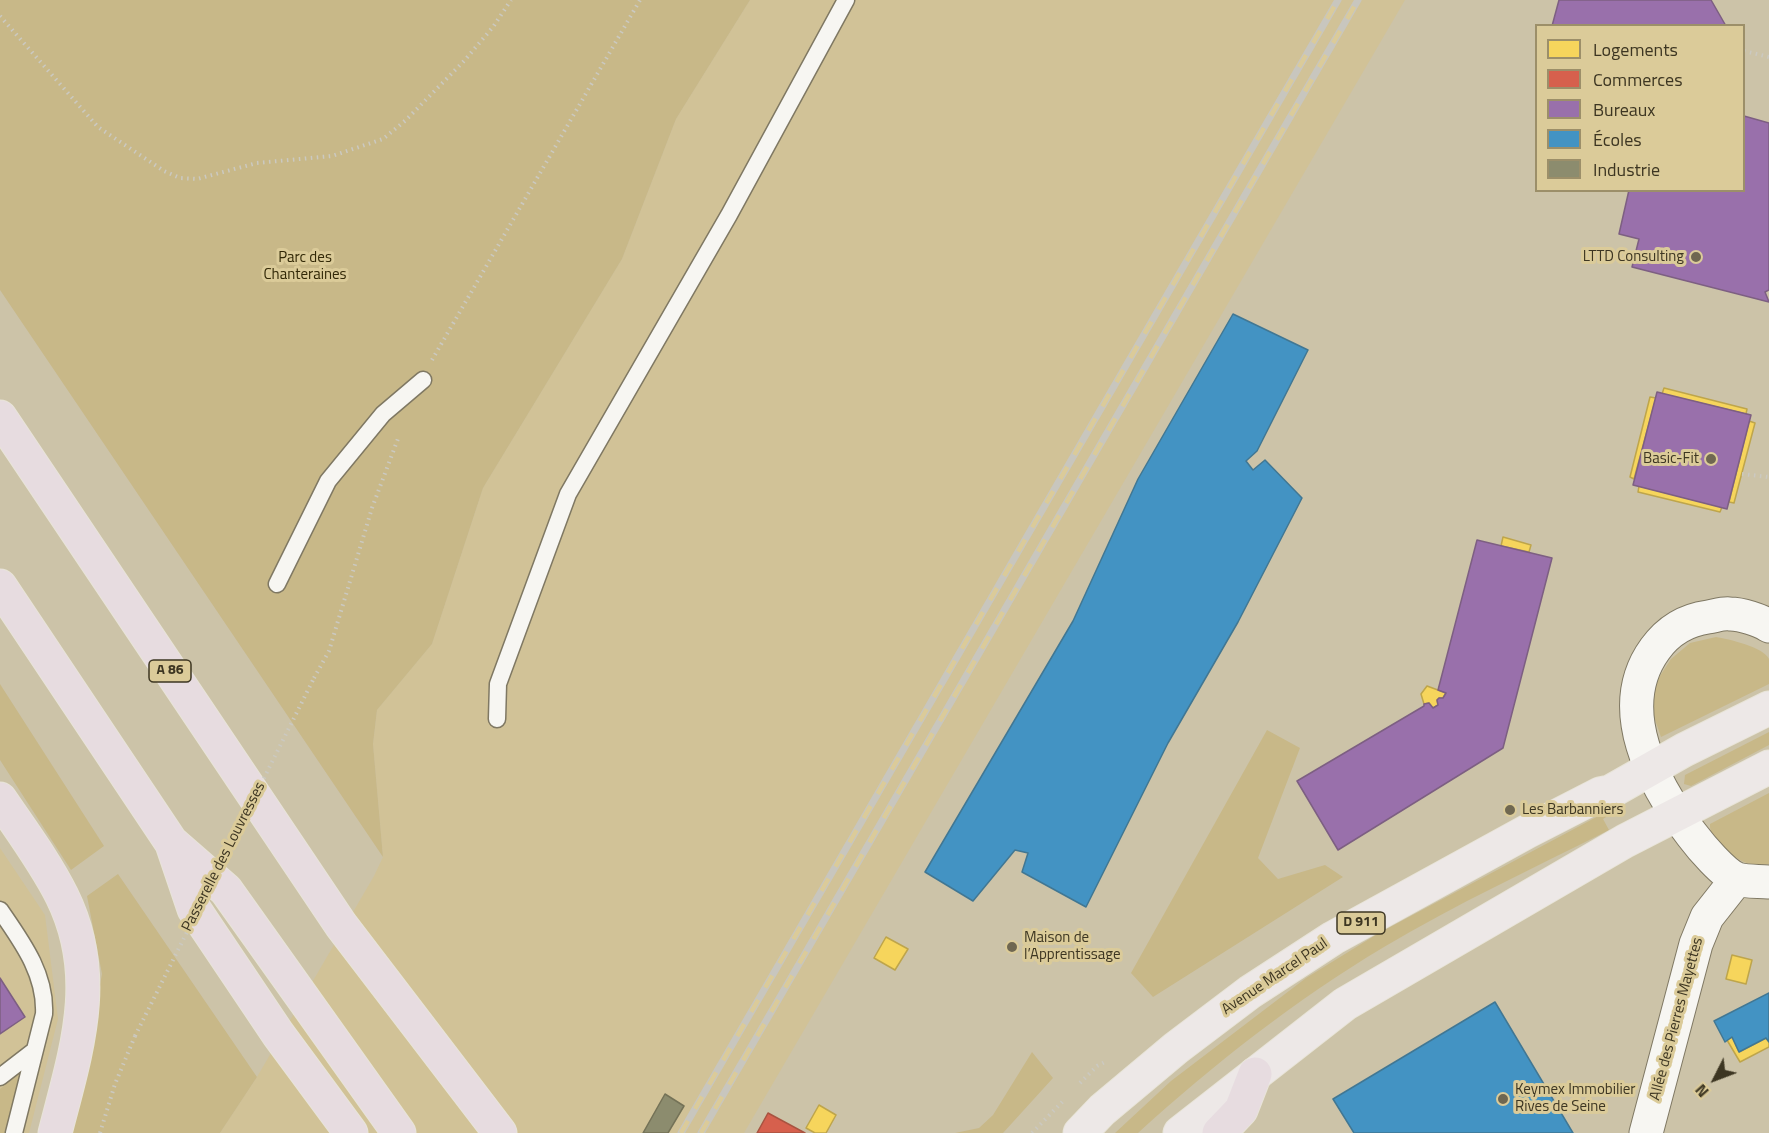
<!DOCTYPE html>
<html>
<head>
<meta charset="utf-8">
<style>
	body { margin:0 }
	#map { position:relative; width:1769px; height:1133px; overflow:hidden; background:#ccc3a8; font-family:"Titillium Web",sans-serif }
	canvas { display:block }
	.legend { position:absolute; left:1535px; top:24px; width:210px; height:168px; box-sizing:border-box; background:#dbcb99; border:2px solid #9c8f69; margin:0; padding:8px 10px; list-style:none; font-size:18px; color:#3d3622 }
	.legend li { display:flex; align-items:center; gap:12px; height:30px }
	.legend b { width:30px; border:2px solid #9c8f69 }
	.north { position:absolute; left:1685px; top:1049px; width:60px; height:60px; -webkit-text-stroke:4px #dbcb99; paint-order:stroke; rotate:228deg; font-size:16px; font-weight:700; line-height:24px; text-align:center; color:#3d3622 }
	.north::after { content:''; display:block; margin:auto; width:21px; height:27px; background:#3d3622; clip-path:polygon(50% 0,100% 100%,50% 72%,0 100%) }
</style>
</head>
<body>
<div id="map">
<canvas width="1769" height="1133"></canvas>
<ul class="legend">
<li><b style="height:16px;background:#f6d55c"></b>Logements</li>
<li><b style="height:16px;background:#d6604d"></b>Commerces</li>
<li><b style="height:16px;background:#9970ab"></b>Bureaux</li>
<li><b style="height:16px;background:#4393c3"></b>Écoles</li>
<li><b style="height:16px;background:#8c8c6e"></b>Industrie</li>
</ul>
<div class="north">N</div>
</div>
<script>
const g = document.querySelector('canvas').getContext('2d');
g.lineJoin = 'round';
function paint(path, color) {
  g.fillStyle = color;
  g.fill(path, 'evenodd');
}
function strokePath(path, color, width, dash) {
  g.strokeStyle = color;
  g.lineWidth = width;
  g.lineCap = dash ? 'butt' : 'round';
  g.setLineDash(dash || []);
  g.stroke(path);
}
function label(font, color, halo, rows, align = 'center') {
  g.font = font + ' "Titillium Web",sans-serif';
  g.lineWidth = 6;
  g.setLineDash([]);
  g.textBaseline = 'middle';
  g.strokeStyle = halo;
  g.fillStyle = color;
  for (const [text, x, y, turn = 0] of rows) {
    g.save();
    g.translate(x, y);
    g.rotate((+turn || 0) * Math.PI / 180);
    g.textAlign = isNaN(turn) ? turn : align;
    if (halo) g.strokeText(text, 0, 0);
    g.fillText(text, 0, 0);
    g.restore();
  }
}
paint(new Path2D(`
	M750 0H1405L744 1133H220L257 1077 374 876 383 857 373 744 377 710 432 644 483 488 622 259 676 119Z
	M0 848 45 915 58 1019 29 1133H0Z`), '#d1c297');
paint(new Path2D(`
	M0 0H750L676 119 622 259 483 488 432 644 377 710 373 744 383 857 0 290Z
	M1716 637C1728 639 1764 647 1769 659 1769 666 1769 677 1769 684L1661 737 1652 711 1656 682 1671 659 1690 643Z
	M0 684 104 846 71 870 0 760Z
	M1267 730 1300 748 1258 858 1278 879 1325 865 1343 877 1153 997 1131 973Z
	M1769 732V745L1691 786 1684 784 1685 775Z
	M1769 793V864C1760 865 1748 865 1740 860 1726 853 1709 840 1710 824Z
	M1604 813 1606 817 1603 819 1609 830C1534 868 1456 904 1384 947 1295 1000 1214 1064 1138 1133H1115L1171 1081 1306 978 1379 933Z
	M118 874 257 1077 220 1133H72L102 974 87 896Z
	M1032 1052 1053 1078 1003 1133H955L979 1128 993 1115Z
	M20 1073 6 1133H0V1089Z`), '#c8b888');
const homes = new Path2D(`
	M1664 388 1747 409 1746 414 1662 394Z
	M1650 397 1656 398 1634 479 1630 477Z
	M1749 421 1755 423 1734 503 1729 502Z
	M1639 486 1722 507 1720 512 1638 492Z
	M1503 537 1531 545 1529 552 1501 546Z
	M1427 686 1446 693 1443 698H1439L1437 700 1438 705 1433 708 1429 703 1424 704 1421 694Z
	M886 937 908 949 895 970 874 958Z
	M1732 955 1752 960 1746 984 1726 979Z
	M1732 1037 1739 1052 1766 1038 1769 1042V1047L1740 1062 1727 1040Z
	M819 1105 836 1115 826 1133H815L806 1128Z`);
paint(homes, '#f6d55c');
strokePath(homes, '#bea54b', 1.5);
const shops = new Path2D(`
	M768 1113 805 1133H757Z`);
paint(shops, '#d6604d');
strokePath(shops, '#a85340', 1.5);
const offices = new Path2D(`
	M1559 0H1711L1726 26H1552Z
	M1744 116 1769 123V290L1765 292 1769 302 1632 267 1639 239 1619 234 1629 190H1744Z
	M1657 392 1751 415 1727 509 1633 485Z
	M1477 540 1552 558 1503 748 1338 850 1297 781 1424 706V704L1429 703 1433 708 1438 705 1437 700 1439 698H1443L1446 693 1438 690Z
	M0 978 25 1017 0 1034Z`);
paint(offices, '#9970ab');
strokePath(offices, '#7d5f82', 1.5);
const schools = new Path2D(`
	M1233 314 1308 350 1257 451 1246 461 1253 470 1265 460 1302 498 1238 622 1168 743 1086 907 1022 872 1028 853 1015 850 973 901 925 872 1073 621 1138 479Z
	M1769 993V1042L1766 1038 1739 1052 1732 1037 1725 1042 1714 1021Z
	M1495 1002 1573 1133H1354L1333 1099Z`);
paint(schools, '#4393c3');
strokePath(schools, '#417793', 1.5);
const industry = new Path2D(`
	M665 1094 684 1106 668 1133H643Z`);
paint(industry, '#8c8c6e');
strokePath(industry, '#747257', 1.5);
const service = new Path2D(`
	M277 584 328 481 383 414 423 380
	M497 719 498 684 568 494 729 215 846 0
	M0 910C22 942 46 974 44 1014L14 1133
	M0 1077 35 1050`);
const minor = new Path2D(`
	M1769 626C1760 620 1741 614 1730 614 1723 613 1715 616 1708 617 1686 620 1668 631 1655 649 1612 708 1653 785 1692 835 1701 847 1724 874 1737 879 1746 882 1759 881 1769 882
	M1646 1133 1696 944 1707 917 1737 879`);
const primary = new Path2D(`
	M1080 1133 1102 1110 1176 1048 1250 992 1333 938 1528 831 1600 794 1610 792 1684 750 1769 708
	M1180 1133 1345 1004 1625 841 1769 767`);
const motorway = new Path2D(`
	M0 417 341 925 500 1133
	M0 586 171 842 226 890 399 1133
	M0 799C21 830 45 862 62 896 102 977 76 1051 55 1133
	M172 844 194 909 278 1034 351 1133
	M1219 1133 1241 1110 1255 1074`);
strokePath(service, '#7f7863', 19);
strokePath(minor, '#7f7863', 35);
strokePath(primary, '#e8e4d8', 35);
strokePath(motorway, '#e8e4d8', 35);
strokePath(new Path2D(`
	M0 16 98 127 164 171 180 178 197 179 257 163 332 156 383 139 406 120 464 61 493 27 511 0
	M1744 51 1769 57
	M432 360 640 0
	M1742 474 1769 477
	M314 678 329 651 372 508 399 436
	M1080 1083 1097 1066 1107 1061
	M100 1133 115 1084 135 1036
	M1032 1133 1065 1099`), '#cbc9c1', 4, [1.5, 4.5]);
strokePath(service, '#f7f6f2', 16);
strokePath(minor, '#f7f6f2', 33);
strokePath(primary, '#ede8e7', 33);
strokePath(motorway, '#e7dce0', 33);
const rail = new Path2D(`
	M681 1133 1338 0
	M701 1133 1358 0`);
strokePath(rail, '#c8c6be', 7);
strokePath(rail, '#dbcb99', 4.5, [14]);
strokePath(new Path2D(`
	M135 1036 314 678`), '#cbc9c1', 4, [1.5, 4.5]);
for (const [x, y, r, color] of [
	[1696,257,6,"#6f6751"],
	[1711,459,6,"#6f6751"],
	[1510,810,6,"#6f6751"],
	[1012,947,6,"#6f6751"],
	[1503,1099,6,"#6f6751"]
]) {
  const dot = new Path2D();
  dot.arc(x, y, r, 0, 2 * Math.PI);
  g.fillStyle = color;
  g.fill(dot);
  strokePath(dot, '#dbcb99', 2);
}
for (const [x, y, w] of [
	[170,671,42],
	[1361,923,48]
]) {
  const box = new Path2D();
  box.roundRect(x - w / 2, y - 11, w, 22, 4.5);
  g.fillStyle = '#dbcb99';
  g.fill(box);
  strokePath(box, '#3d3622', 1.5);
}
label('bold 14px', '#3d3622', null, [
	["A 86",170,671],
	["D 911",1361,923]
]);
label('15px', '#3d3622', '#dbcb99', [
	["LTTD Consulting",1684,257,"right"],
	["Basic-Fit",1699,459,"right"],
	["Les Barbanniers",1522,810],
	["Maison de",1024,938],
	["l’Apprentissage",1024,955],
	["Keymex Immobilier",1515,1090],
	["Rives de Seine",1515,1107]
], 'left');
label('15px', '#322807', '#dbcb99', [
	["Parc des",305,258],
	["Chanteraines",305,275]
]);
label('15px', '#3d3622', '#dbcb99', [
	["Passerelle des Louvresses",224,857,-63],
	["Avenue Marcel Paul",1275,977,-34],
	["Allée des Pierres Mayettes",1677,1019,-75]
]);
</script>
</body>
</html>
